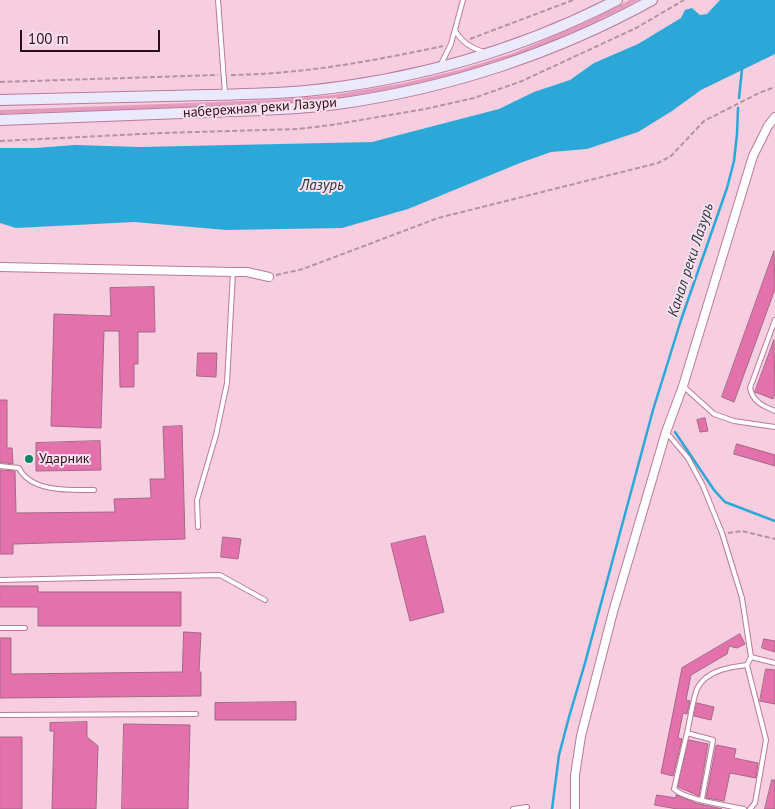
<!DOCTYPE html>
<html>
<head>
<meta charset="utf-8">
<style>
	body { margin:0 }
	#map { position:relative; width:775px; height:809px; overflow:hidden; background:#f7cde0; font-family:"PT Sans",sans-serif }
	canvas { display:block }
	.scale { position:absolute; left:20px; top:30px; width:140px; height:22px; box-sizing:border-box; border:2px solid #28111d; border-top:0; padding-left:6px; font-size:15px; line-height:18px; white-space:nowrap; color:#28111d; -webkit-text-stroke:4px #fbdfeb; paint-order:stroke }
</style>
</head>
<body>
<div id="map">
<canvas width="775" height="809"></canvas>
<div class="scale">100 m</div>
</div>
<script>
const g = document.querySelector('canvas').getContext('2d');
g.lineJoin = 'round';
function paint(path, color) {
  g.fillStyle = color;
  g.fill(path, 'evenodd');
}
function strokePath(path, color, width, dash) {
  g.strokeStyle = color;
  g.lineWidth = width;
  g.lineCap = dash ? 'butt' : 'round';
  g.setLineDash(dash || []);
  g.stroke(path);
}
function label(font, color, halo, rows, align = 'center') {
  g.font = font + ' "PT Sans",sans-serif';
  g.lineWidth = 4;
  g.setLineDash([]);
  g.textBaseline = 'middle';
  g.strokeStyle = halo;
  g.fillStyle = color;
  for (const [text, x, y, turn = 0] of rows) {
    g.save();
    g.translate(x, y);
    g.rotate((+turn || 0) * Math.PI / 180);
    g.textAlign = isNaN(turn) ? turn : align;
    if (halo) g.strokeText(text, 0, 0);
    g.fillText(text, 0, 0);
    g.restore();
  }
}
paint(new Path2D(`
	M630 0H638C561 42 479 72 393 89 335 101 275 104 216 106 144 110 72 111 0 114V110L271 100 333 95 405 83 463 69 514 53 590 20Z`), '#e49cbe');
paint(new Path2D(`
	M720 0H775V54L701 90 672 111 638 132 587 149 551 152 520 163 408 209 342 228 226 230 134 222 16 228 0 223V148H35L75 145 140 147 372 142 499 109 534 92 570 80 594 63 638 44 681 18 685 10 692 8 700 15 707 14Z`), '#2ba8d8');
strokePath(new Path2D(`
	M739 98 742 69 741 68
	M675 432 714 490 725 502 775 521
	M552 809 559 755 569 717 585 663 653 410 681 320 727 188 734 161 737 134 738 108`), '#2ba8d8', 2.5);
const building = new Path2D(`
	M774 251 775 289 734 402 722 397Z
	M154 287 155 332H138V364H134V387H120L119 331H104L101 428 51 426 54 314 111 316 110 288Z
	M774 340 775 394 773 399 755 392Z
	M198 353H217L216 377 197 376Z
	M0 400H7V448H12L13 464 0 462Z
	M705 418 708 431 700 432 697 420Z
	M182 426 185 539 13 544V554H0V470L15 471 16 513 115 512 114 499 151 498 150 479H165L163 427Z
	M100 441 101 470 36 471V443Z
	M737 444 775 455V466L734 454Z
	M425 536 444 612 410 621 391 544Z
	M223 537 241 539 238 559 221 557Z
	M0 586H38V592H181V626H38V607H0Z
	M184 632 201 633 199 672H201V696L0 698V638H11V674L182 672Z
	M740 634 745 644 737 648 729 646 727 654 691 675 686 700 690 701 687 714 683 713 678 738 682 739 673 776 661 773 682 668Z
	M764 639 775 641V652L762 648Z
	M766 669 775 670V704L760 701Z
	M296 702V720H215V703Z
	M697 703 714 707 711 720 694 716Z
	M87 722V737L98 746 96 809H52L54 731H50V723Z
	M124 724 190 725 188 809H122Z
	M0 737H22V809H0Z
	M689 740 708 744 699 796 678 787Z
	M717 745 736 749 734 758 758 763 756 778 730 773 724 801 706 798 716 746Z
	M772 780H775V809H765Z
	M657 795 676 798V795L696 803 722 809H677L655 805Z`);
paint(building, '#e371ac');
strokePath(building, '#a56885', 1);
const service = new Path2D(`
	M218 0 225 94
	M455 30C461 42 471 48 484 52
	M441 64 451 44 463 0
	M775 320 750 388C753 402 763 406 775 411
	M683 386 714 414 734 421 775 427
	M667 433 688 458 703 486 722 533 742 598 751 657 747 665 766 740 755 803 750 809
	M0 466 19 468C31 493 72 490 94 490
	M198 527 197 500 216 435 227 383 233 272
	M0 580 220 575 265 600
	M0 628H25
	M751 657 775 663
	M0 715 196 714
	M687 733C690 721 693 696 698 687 708 670 730 667 747 665
	M702 799 713 740 687 733 674 789C686 800 726 805 744 809
	M513 809 527 807`);
const minor = new Path2D(`
	M0 267 233 272H247L269 277
	M575 809V775L581 736 613 612 666 432 683 386 753 156 768 126 775 117`);
const secondary = new Path2D(`
	M0 100C69 98 139 97 208 95 241 94 274 94 306 91 414 80 520 50 617 0
	M0 120C69 117 139 115 208 112 251 110 294 110 337 104 446 89 555 54 652 0`);
strokePath(service, '#ba7b99', 6);
strokePath(minor, '#ba7b99', 10);
strokePath(secondary, '#ba7b99', 12);
strokePath(new Path2D(`
	M470 39 573 0
	M231 75C303 74 373 61 443 46
	M0 82 218 75
	M0 141 162 133 298 129 331 125 425 109 474 98 522 81 636 28 684 0
	M276 275 303 269 438 218 658 163 671 156 704 121 759 93 775 87
	M728 533 742 531 775 539`), '#b792a3', 2, [5, 2.5]);
strokePath(service, '#fff', 4);
strokePath(minor, '#fff', 8);
strokePath(secondary, '#ebe9fc', 10);
for (const [x, y, r, color] of [
	[29,459,5,"#058566"]
]) {
  const dot = new Path2D();
  dot.arc(x, y, r, 0, 2 * Math.PI);
  g.fillStyle = color;
  g.fill(dot);
  strokePath(dot, '#fbdfeb', 2);
}
label('14px', '#28111d', '#fbdfeb', [
	["набережная реки Лазури",260,108,-4]
]);
label('14px', '#28111d', '#fbdfeb', [
	["Ударник",39,459]
], 'left');
label('italic 15px', '#243d49', '#fbdfeb', [
	["Лазурь",322,186],
	["Канал реки Лазурь",691,260,-72]
]);
</script>
</body>
</html>
